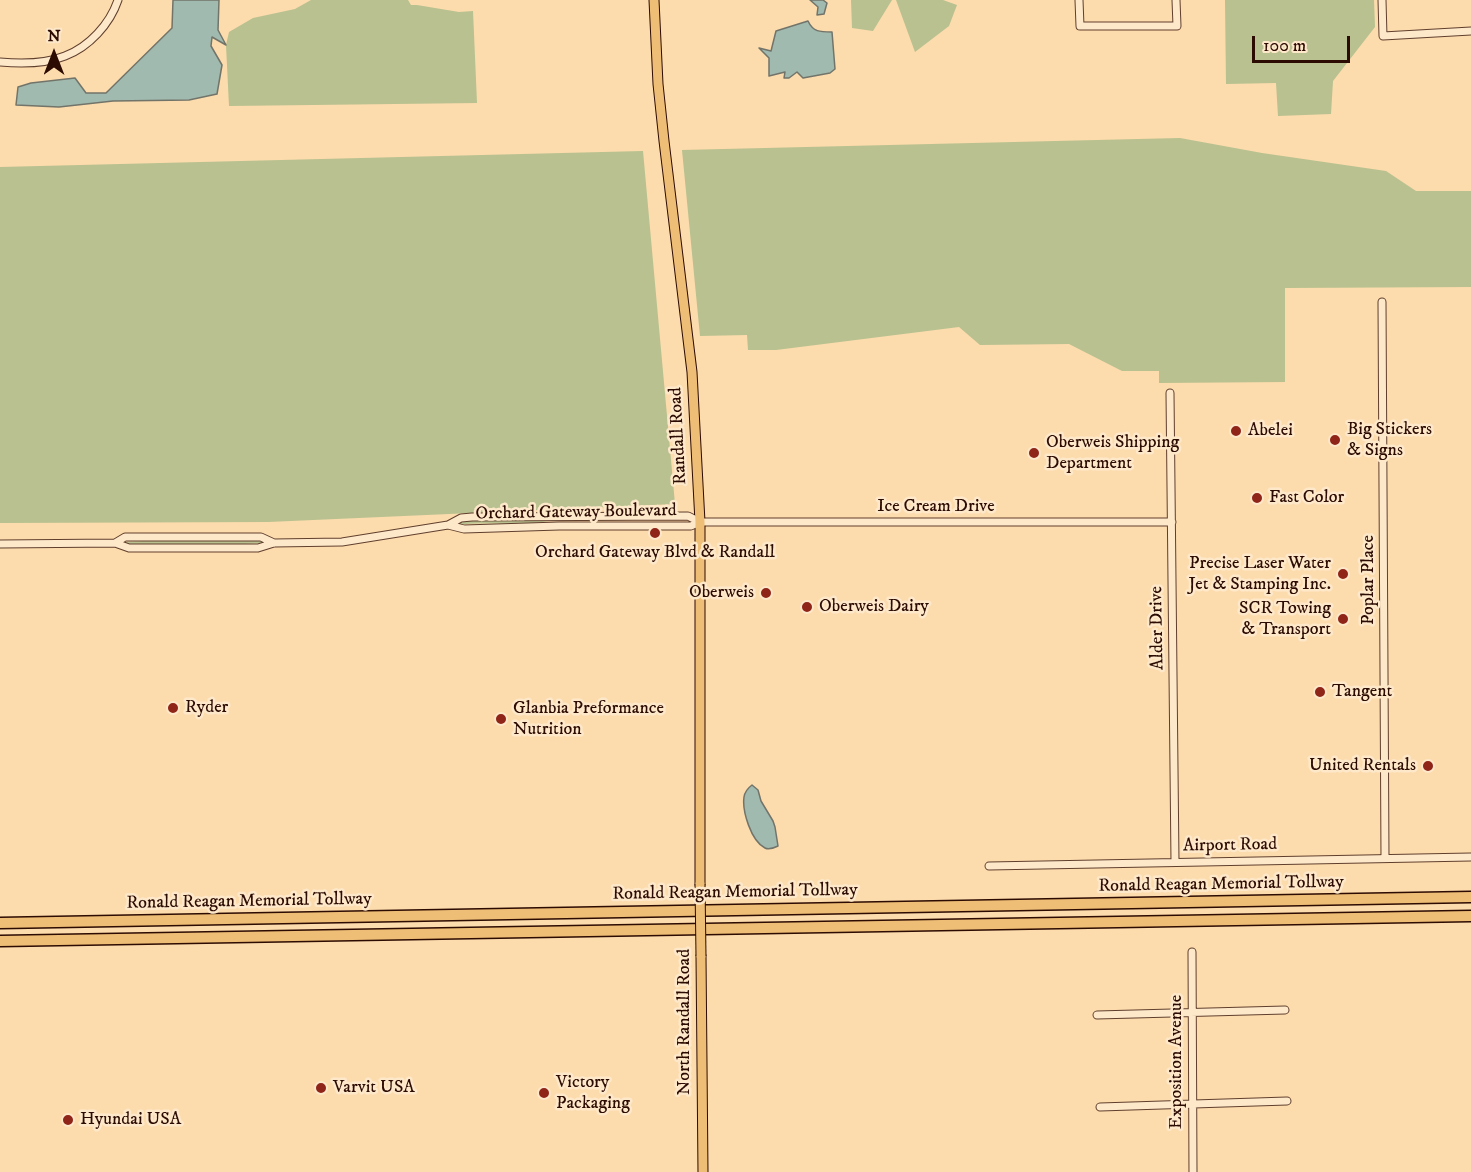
<!DOCTYPE html>
<html>
<head>
<meta charset="utf-8">
<style>
	body { margin:0 }
	#map { position:relative; width:1471px; height:1172px; overflow:hidden; background:#fcdbad; font-family:"IM FELL DW Pica",serif }
	canvas { display:block }
	.north { position:absolute; left:24px; top:24px; width:60px; height:60px; -webkit-text-stroke:4px #fde8ca; paint-order:stroke; rotate:0deg; font-size:16px; font-weight:700; line-height:24px; text-align:center; color:#2c0b02 }
	.north::after { content:''; display:block; margin:auto; width:21px; height:27px; background:#2c0b02; clip-path:polygon(50% 0,100% 100%,50% 72%,0 100%) }
	.scale { position:absolute; left:1252px; top:36px; width:98px; height:27px; box-sizing:border-box; border:3px solid #2c0b02; border-top:0; padding-left:8px; font-size:18px; line-height:21px; white-space:nowrap; color:#2c0b02; -webkit-text-stroke:4px #fde8ca; paint-order:stroke }
</style>
</head>
<body>
<div id="map">
<canvas width="1471" height="1172"></canvas>
<div class="north">N</div>
<div class="scale">100 m</div>
</div>
<script>
const g = document.querySelector('canvas').getContext('2d');
g.lineJoin = 'round';
function paint(path, color) {
  g.fillStyle = color;
  g.fill(path, 'evenodd');
}
function strokePath(path, color, width, dash) {
  g.strokeStyle = color;
  g.lineWidth = width;
  g.lineCap = dash ? 'butt' : 'round';
  g.setLineDash(dash || []);
  g.stroke(path);
}
function label(font, color, halo, rows, align = 'center') {
  g.font = font + ' "IM FELL DW Pica",serif';
  g.lineWidth = 5;
  g.setLineDash([]);
  g.textBaseline = 'middle';
  g.strokeStyle = halo;
  g.fillStyle = color;
  for (const [text, x, y, turn = 0] of rows) {
    g.save();
    g.translate(x, y);
    g.rotate((+turn || 0) * Math.PI / 180);
    g.textAlign = isNaN(turn) ? turn : align;
    if (halo) g.strokeText(text, 0, 0);
    g.fillText(text, 0, 0);
    g.restore();
  }
}
paint(new Path2D(`
	M311 0H408L411 5H417L459 12 473 11 477 103 229 106 226 45 229 32 253 18 295 9Z
	M851 0H892L873 31 852 28Z
	M896 0H943L957 5 949 26 915 52Z
	M1225 0H1374L1375 27 1333 81 1331 114 1278 116 1276 83 1226 84Z
	M1180 138 1262 153 1386 171 1416 191H1471V287L1285 288V382L1159 383V371H1122L1069 344 980 345 959 327 776 350H748L747 335 700 336 682 150Z
	M643 151 675 504 268 522 0 523V167Z
	M472 520H553C522 527 487 521 455 525V524Z
	M143 541H269L268 543 244 544H121L122 542Z`), '#b8c18f');
const water = new Path2D(`
	M173 0H219L218 30 226 45 212 37 211 46 222 65 217 94 189 100 113 101 59 107 16 105 18 87 31 83 75 78 86 93H106L172 28Z
	M810 0H823L827 3 824 14 817 15 818 7Z
	M808 21C813 32 820 32 832 32L835 69 830 73 803 78 797 72 789 78H784L785 72 769 76V58L759 48 771 51 776 31Z
	M752 785 758 790 761 801 773 821 775 827 778 846C774 848 769 850 765 848 751 841 742 811 744 797 745 791 748 788 752 785Z`);
paint(water, '#a0baaf');
strokePath(water, '#72746a', 1.5);
const minor = new Path2D(`
	M1079 0 1080 26H1177L1176 0
	M1382 0 1383 36 1471 31
	M0 62C21 64 45 64 65 56 89 47 110 24 118 0
	M1382 302 1385 858
	M1170 393 1175 862
	M448 525 464 529 559 526H691L700 522H1172
	M115 543 125 537H261L274 543
	M0 544 115 543 129 548H258L274 543 342 542 448 525 461 518 472 517 688 516 700 522
	M989 866 1471 857
	M1192 952 1193 1172
	M1097 1015 1285 1010
	M1100 1107 1287 1101`);
const major = new Path2D(`
	M654 0 658 84 664 141 692 372 700 522V884
	M701 956 703 1172`);
const highway = new Path2D(`
	M0 923 1471 897
	M0 941 1471 916`);
strokePath(minor, '#603f2d', 9);
strokePath(major, '#2c0b02', 11);
strokePath(highway, '#2c0b02', 13);
strokePath(minor, '#fde8ca', 7);
strokePath(major, '#eebe76', 9);
strokePath(highway, '#eebe76', 10);
const majorBridge = new Path2D(`
	M700 884 701 956`);
strokePath(majorBridge, '#2c0b02', 11, []);
strokePath(majorBridge, '#eebe76', 9);
for (const [x, y, r, color] of [
	[1236,431,6,"#8f2418"],
	[1335,440,6,"#8f2418"],
	[1034,453,6,"#8f2418"],
	[1257,498,6,"#8f2418"],
	[655,533,6,"#8f2418"],
	[1343,574,6,"#8f2418"],
	[766,593,6,"#8f2418"],
	[807,607,6,"#8f2418"],
	[1343,619,6,"#8f2418"],
	[1320,692,6,"#8f2418"],
	[173,708,6,"#8f2418"],
	[501,719,6,"#8f2418"],
	[1428,766,6,"#8f2418"],
	[321,1088,6,"#8f2418"],
	[544,1093,6,"#8f2418"],
	[68,1120,6,"#8f2418"]
]) {
  const dot = new Path2D();
  dot.arc(x, y, r, 0, 2 * Math.PI);
  g.fillStyle = color;
  g.fill(dot);
  strokePath(dot, '#fde8ca', 2);
}
label('18px', '#2c0b02', '#fde8ca', [
	["Big Stickers",1347,430],
	["& Signs",1347,451],
	["Abelei",1248,431],
	["Oberweis Shipping",1046,443],
	["Department",1046,464],
	["Fast Color",1269,498],
	["Orchard Gateway Blvd & Randall",655,553,"center"],
	["Precise Laser Water",1331,564,"right"],
	["Jet & Stamping Inc.",1331,585,"right"],
	["Oberweis",754,593,"right"],
	["Oberweis Dairy",819,607],
	["SCR Towing",1331,609,"right"],
	["& Transport",1331,630,"right"],
	["Tangent",1332,692],
	["Ryder",185,708],
	["Glanbia Preformance",513,709],
	["Nutrition",513,730],
	["United Rentals",1416,766,"right"],
	["Victory",556,1083],
	["Packaging",556,1104],
	["Varvit USA",333,1088],
	["Hyundai USA",80,1120]
], 'left');
label('18px', '#2c0b02', '#fde8ca', [
	["Randall Road",679,436,-93],
	["Ice Cream Drive",936,507],
	["Orchard Gateway Boulevard",576,513,-1],
	["Poplar Place",1369,580,-90],
	["Alder Drive",1158,628,-91],
	["Airport Road",1230,846,-1],
	["Ronald Reagan Memorial Tollway",1221,885,-1],
	["Ronald Reagan Memorial Tollway",735,893,-1],
	["Ronald Reagan Memorial Tollway",249,902,-1],
	["North Randall Road",685,1022,-90],
	["Exposition Avenue",1177,1062,-90]
]);
</script>
</body>
</html>
